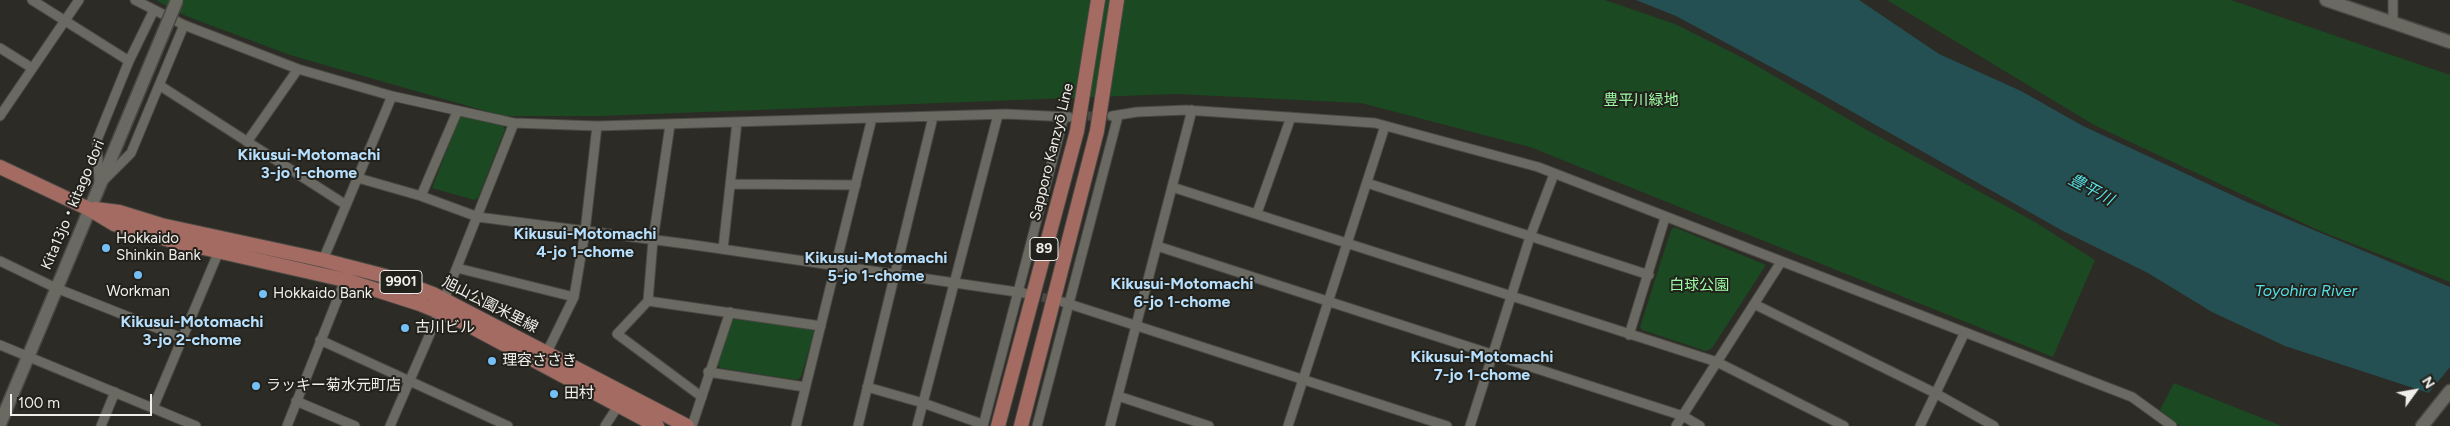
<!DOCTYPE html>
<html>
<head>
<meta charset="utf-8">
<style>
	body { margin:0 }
	#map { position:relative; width:2450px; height:426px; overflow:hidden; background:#2c2b25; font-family:Figtree,sans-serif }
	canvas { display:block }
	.north { position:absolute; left:2390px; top:366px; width:50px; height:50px; -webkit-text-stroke:4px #22211b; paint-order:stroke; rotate:58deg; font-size:14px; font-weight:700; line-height:20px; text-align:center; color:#efeeea }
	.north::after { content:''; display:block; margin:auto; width:18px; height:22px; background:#efeeea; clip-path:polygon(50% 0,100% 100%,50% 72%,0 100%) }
	.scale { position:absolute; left:10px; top:394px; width:142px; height:22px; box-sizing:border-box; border:2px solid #efeeea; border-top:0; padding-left:6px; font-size:15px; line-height:18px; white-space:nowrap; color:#efeeea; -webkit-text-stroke:4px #22211b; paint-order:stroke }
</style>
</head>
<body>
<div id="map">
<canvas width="2450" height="426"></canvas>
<div class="north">N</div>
<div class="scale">100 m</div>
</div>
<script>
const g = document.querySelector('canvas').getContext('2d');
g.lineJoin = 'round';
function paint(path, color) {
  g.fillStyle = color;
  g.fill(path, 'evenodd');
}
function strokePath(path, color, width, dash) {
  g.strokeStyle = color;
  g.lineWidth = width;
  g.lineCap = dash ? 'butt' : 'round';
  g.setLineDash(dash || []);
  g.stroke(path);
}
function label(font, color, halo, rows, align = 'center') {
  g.font = font + ' Figtree,"Noto Sans JP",sans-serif';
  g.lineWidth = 4;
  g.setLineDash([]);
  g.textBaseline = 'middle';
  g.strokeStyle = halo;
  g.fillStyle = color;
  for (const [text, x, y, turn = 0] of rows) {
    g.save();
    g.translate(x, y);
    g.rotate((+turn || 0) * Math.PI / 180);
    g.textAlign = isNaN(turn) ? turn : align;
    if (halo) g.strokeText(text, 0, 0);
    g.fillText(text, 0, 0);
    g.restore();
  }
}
paint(new Path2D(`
	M156 0H1605L1675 24 1745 59 1867 130 2035 222 2095 260 2053 357 1530 147 1361 103 1175 94 600 116H503L290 55 186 16Z
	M1887 0H2231L2450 75V282L2320 231 2094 125Z
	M461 115 503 126 505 129 478 198 474 200 432 188Z
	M1674 227 1766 265 1712 348 1706 351 1642 330 1640 327 1671 230Z
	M734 318 811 328 814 332 801 377 797 380 721 368 718 365 730 322Z
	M2174 383 2282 426H2180L2160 410Z`), '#1b4921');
paint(new Path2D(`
	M1636 0H1859L1939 54 2021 91 2083 126 2249 203 2450 287V400L2285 346 2212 312 2148 273 2063 231 1812 89 1676 16Z`), '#255053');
paint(new Path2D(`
	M2450 367V402L2427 395Z`), '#2c2b25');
strokePath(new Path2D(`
	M1074 116H1112
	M1029 294 1058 301`), '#494843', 9, [9, 4.5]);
const street = new Path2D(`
	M32 0 129 61
	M135 0 184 25 298 69 392 96 514 123 597 126 1006 114 1069 117
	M2393 0V22
	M0 48 32 68
	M159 85 346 205
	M0 116 79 0
	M1112 116 1137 112 1186 110 1375 123 1538 167 2132 397 2172 426
	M670 125 653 240 648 301 821 326
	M247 142 298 69
	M358 178 421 196 478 217 687 244 1024 293
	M104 180 131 153 184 25
	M99 182 97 140 129 61 154 10
	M1367 183 1649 275
	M731 184 856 185
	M1172 187 1717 362 1844 426
	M421 196 457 112
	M1257 213 1291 117
	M1157 246 1683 416 1700 426
	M723 249 737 122
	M323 260 392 96
	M0 261 56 288 182 338
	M457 268 574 297
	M648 301 617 334 702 397
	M1063 302 1447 426
	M1754 304 1935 393 1994 426
	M1629 335 1665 218
	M320 340 508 426
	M0 345 196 426
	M547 352 574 297 585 232 597 126
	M708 372 805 387
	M867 387 923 403 982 424
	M1118 396 1209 426
	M296 401 355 426
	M153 408 219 251
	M101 426 115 392
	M287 426 345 280
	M390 426 436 320 514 123
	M605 426 618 406
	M692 426 730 312
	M796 426 872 118
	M858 426 933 117
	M917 426 998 115
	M983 426 1064 116
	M1037 426 1118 116
	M1110 426 1192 110
	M1288 426 1385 126
	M1470 426 1530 237 1554 174
	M1676 426 1781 262
	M1920 426 1965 332`);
const secondary = new Path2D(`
	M2326 0 2450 42
	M0 424 117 144
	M2422 426 2450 391`);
const primary = new Path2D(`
	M0 167 89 209 114 224 173 241 345 280 420 304 457 319 657 426
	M95 209 119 212 161 225 323 260 385 276 433 294 687 426
	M998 426 1077 131 1098 0
	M1021 426 1097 131 1117 0`);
strokePath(street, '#494843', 11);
strokePath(secondary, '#494843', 15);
strokePath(primary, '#494843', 16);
strokePath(street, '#6a6962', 9);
strokePath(secondary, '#6a6962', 12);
strokePath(primary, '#a36b62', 14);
const secondaryBridge = new Path2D(`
	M117 144 177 0`);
strokePath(secondaryBridge, '#494843', 15, []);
strokePath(secondaryBridge, '#6a6962', 12);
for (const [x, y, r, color] of [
	[106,248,5,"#74c0f6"],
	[138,275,5,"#74c0f6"],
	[263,294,5,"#74c0f6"],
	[405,328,5,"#74c0f6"],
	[492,361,5,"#74c0f6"],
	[256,386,5,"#74c0f6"],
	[554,394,5,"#74c0f6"]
]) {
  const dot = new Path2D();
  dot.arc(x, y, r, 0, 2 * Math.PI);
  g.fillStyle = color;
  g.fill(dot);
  strokePath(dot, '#22211b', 2);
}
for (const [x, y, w] of [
	[1044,249,28],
	[401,282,42]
]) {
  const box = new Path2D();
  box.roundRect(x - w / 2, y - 11.5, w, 23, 4);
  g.fillStyle = '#22211b';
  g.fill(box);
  strokePath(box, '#efeeea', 1);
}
label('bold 14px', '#efeeea', null, [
	["89",1044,249],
	["9901",401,282]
]);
label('15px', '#9cfca5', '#22211b', [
	["豊平川緑地",1641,101],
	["白球公園",1699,286]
]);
label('15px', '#efeeea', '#22211b', [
	["Sapporo Kanzyō Line",1052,152,-76],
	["Kita13jo・kitago dori",73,205,-67],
	["旭山公園米里線",490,305,27]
]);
label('15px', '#efeeea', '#22211b', [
	["Hokkaido",116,239],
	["Shinkin Bank",116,256],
	["Workman",138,292,"center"],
	["Hokkaido Bank",273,294],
	["古川ビル",415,328],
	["理容ささき",502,361],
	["ラッキー菊水元町店",266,386],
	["田村",564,394]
], 'left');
label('bold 16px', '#b7e0ff', '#22211b', [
	["Kikusui-Motomachi",309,155],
	["3-jo 1-chome",309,173],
	["Kikusui-Motomachi",585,234],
	["4-jo 1-chome",585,252],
	["Kikusui-Motomachi",876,258],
	["5-jo 1-chome",876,276],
	["Kikusui-Motomachi",1182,284],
	["6-jo 1-chome",1182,302],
	["Kikusui-Motomachi",192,322],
	["3-jo 2-chome",192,340],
	["Kikusui-Motomachi",1482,357],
	["7-jo 1-chome",1482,375]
]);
label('italic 16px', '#53e0e7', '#22211b', [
	["豊平川",2091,190,28],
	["Toyohira River",2306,291]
]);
</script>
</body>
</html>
